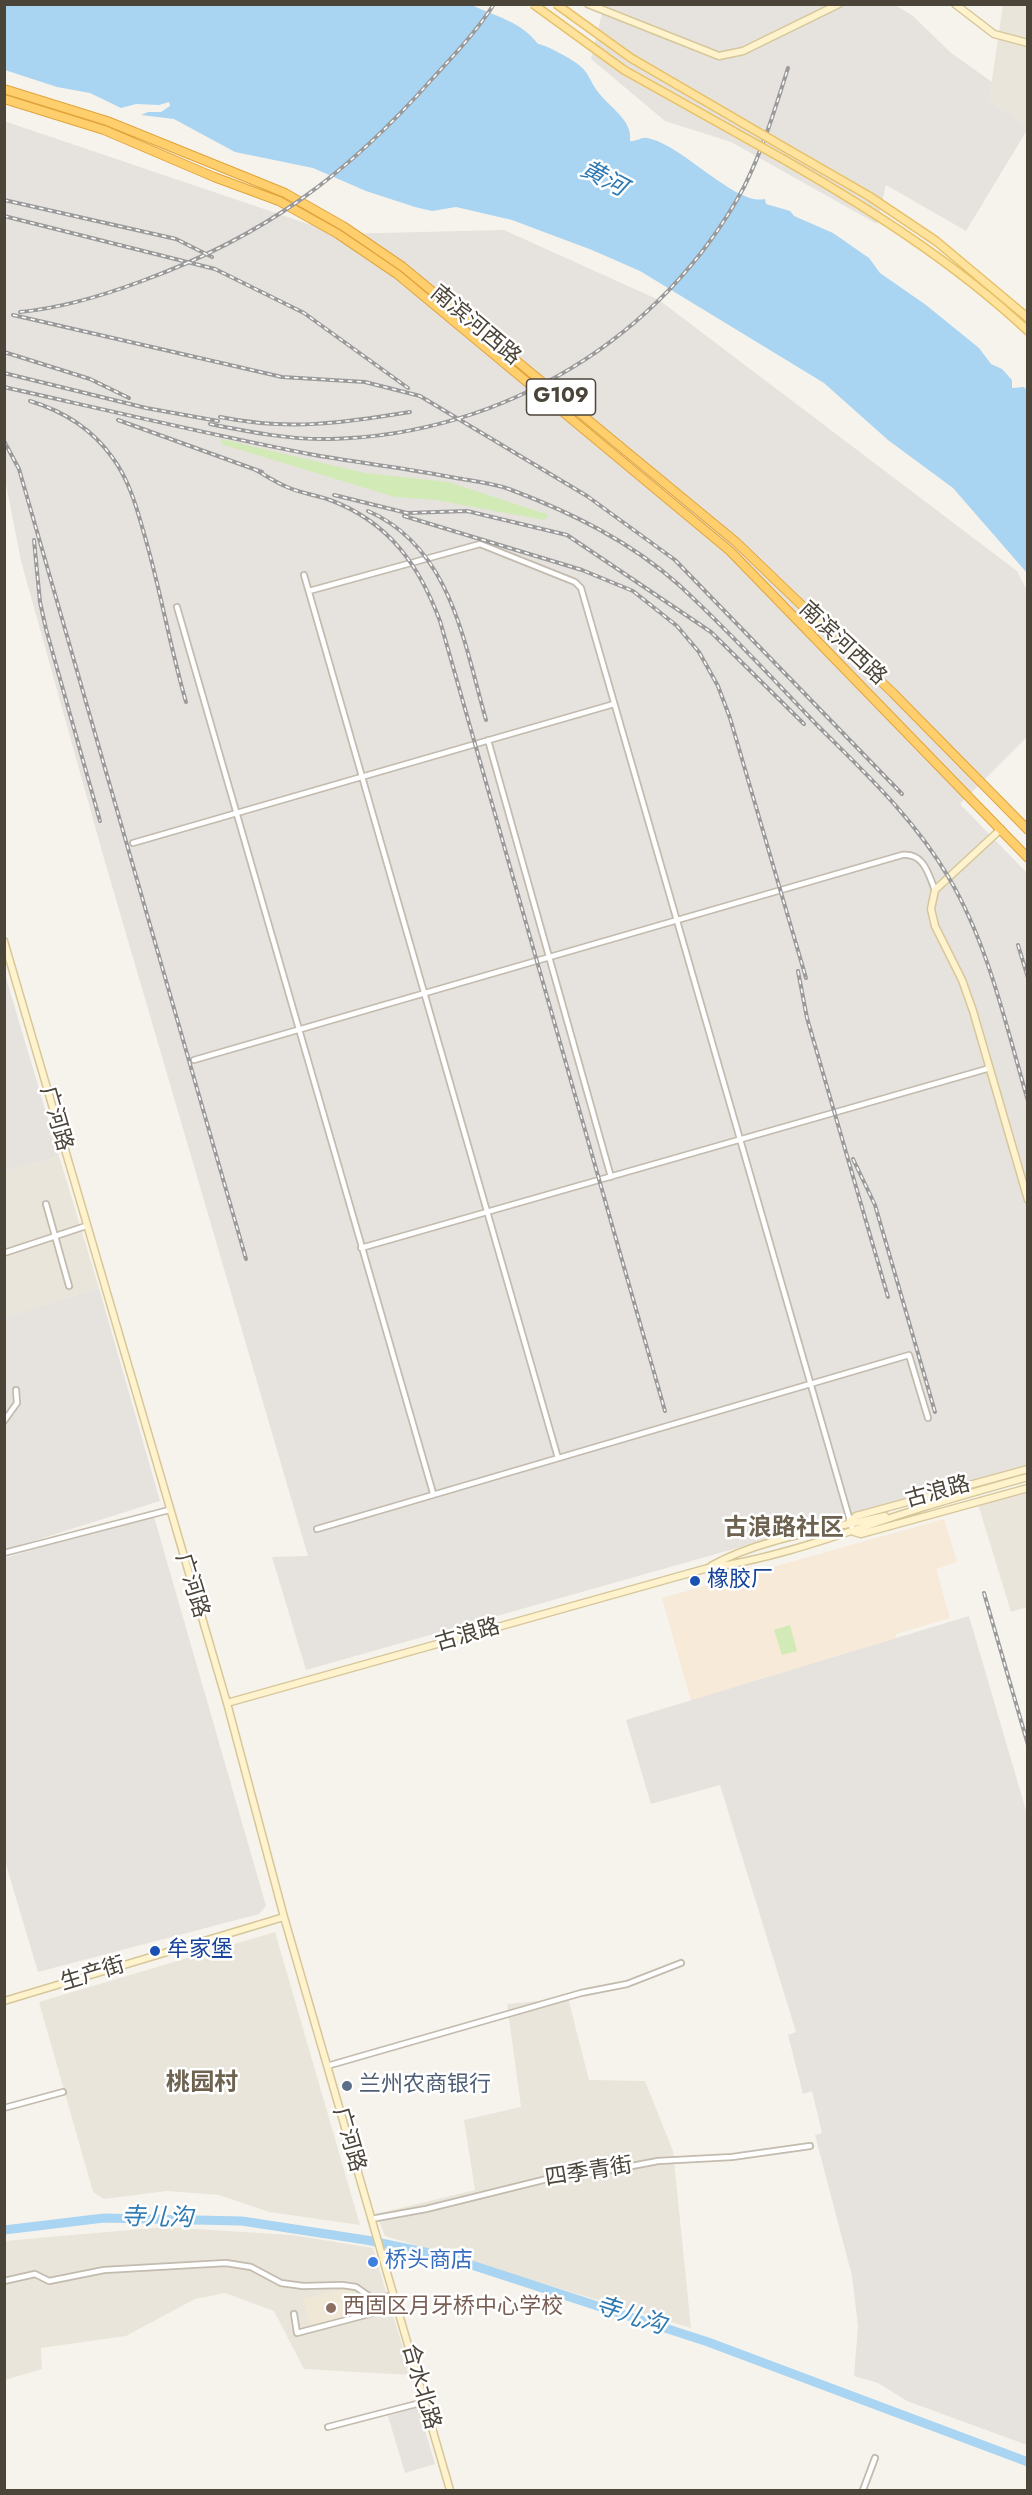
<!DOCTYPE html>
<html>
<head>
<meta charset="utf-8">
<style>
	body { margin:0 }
	#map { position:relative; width:1032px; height:2495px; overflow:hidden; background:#f6f3ec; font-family:Jost,sans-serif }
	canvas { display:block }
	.frame { position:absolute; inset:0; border:6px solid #4b4439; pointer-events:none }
</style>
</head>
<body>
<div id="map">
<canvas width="1032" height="2495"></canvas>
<div class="frame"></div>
</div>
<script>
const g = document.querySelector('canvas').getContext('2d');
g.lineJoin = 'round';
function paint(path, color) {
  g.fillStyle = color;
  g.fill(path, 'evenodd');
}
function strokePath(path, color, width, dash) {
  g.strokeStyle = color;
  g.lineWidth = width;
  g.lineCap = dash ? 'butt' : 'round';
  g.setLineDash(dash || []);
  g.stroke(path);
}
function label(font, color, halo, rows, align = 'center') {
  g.font = font + ' Jost,"Noto Sans SC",sans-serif';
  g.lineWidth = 5;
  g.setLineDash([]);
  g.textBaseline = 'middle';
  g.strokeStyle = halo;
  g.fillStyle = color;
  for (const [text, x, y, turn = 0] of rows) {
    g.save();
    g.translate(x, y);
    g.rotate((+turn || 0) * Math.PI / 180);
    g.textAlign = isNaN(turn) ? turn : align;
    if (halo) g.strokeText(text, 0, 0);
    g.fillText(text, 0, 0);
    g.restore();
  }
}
paint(new Path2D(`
	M1003 5H1027V127L989 100Z
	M59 1156 99 1288 5 1317V1172Z
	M1027 1488V1607L1011 1612 978 1504Z
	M275 1932 360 2225 269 2212 219 2195 167 2191 104 2199 93 2192 39 2002Z
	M568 1998 589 2080 645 2081 673 2151 691 2328 385 2236 376 2214 475 2190 464 2120 521 2107 507 2004Z
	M163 2227 292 2235 373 2248 411 2375 304 2369 274 2311 225 2293 195 2299 126 2336 41 2348 42 2369 5 2380V2241Z`), '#eae5da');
paint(new Path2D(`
	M944 1519 957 1562 936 1569 950 1618 896 1634V1638L691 1701 662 1598Z`), '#f7ead8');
paint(new Path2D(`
	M604 5H895L913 16 950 52 992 82 989 100 1027 127V130L966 231 886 185 877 224 731 142 665 121 591 59Z
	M4 121 338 234 504 230 659 300 1017 571 1027 590V737L960 804 1027 873V1466L306 1670 272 1557 308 1556 103 855 21 561 5 479Z
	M4 971 59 1156 5 1172H4Z
	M99 1288 160 1501 5 1550V1317Z
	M153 1513 266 1906 259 1914 38 1972 5 1861V1558Z
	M969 1616 1027 1814V2445L907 2401 878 2383 854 2376 858 2326 852 2276 815 2135 822 2133 812 2091 803 2094 788 2035 796 2032 720 1785 651 1804 626 1720Z
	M418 2407 435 2464 405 2473 388 2416Z`), '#e6e2dd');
paint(new Path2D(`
	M350 2287 358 2316 311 2328 303 2299Z`), '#efe8d6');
paint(new Path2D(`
	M221 439 365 473 448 482 549 515 544 520 436 500 395 497 221 444Z
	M790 1625 797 1651 782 1655 774 1630Z`), '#d2eab5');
paint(new Path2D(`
	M472 5C496 17 521 21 538 44 546 45 572 59 579 65 590 74 590 82 598 92 609 107 633 120 630 141 636 142 641 137 647 138 682 144 735 206 765 199L766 204 790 211 794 216 833 233 869 258 880 273 926 305 979 348 991 364 1002 369 1012 380V388L1024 387 1027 390V573L953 488 888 440 824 383 640 271 592 250 512 220 456 207 432 211 415 207 366 191 313 168 235 152 174 119 141 115 148 112H161L170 106 169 102 159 105 136 104 121 108 90 93 57 87 5 70V5Z`), '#a9d4f2');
strokePath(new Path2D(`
	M4 2230 104 2218 242 2221 366 2240 444 2256 708 2342 1028 2462`), '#a9d4f2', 9);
const street = new Path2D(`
	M304 575 558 1458
	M309 591 480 544 575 582 581 588 853 1531
	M177 607 433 1493
	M488 740 611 1177
	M133 843 614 704
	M194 1060 902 855C924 853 928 873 935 890
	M46 1204 69 1286
	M361 1248 990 1068
	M4 1253 86 1226
	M4 1421 17 1403 16 1390
	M317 1529 909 1355 928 1418
	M4 1553 169 1510
	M327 2066 581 1993 627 1984 681 1963
	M4 2108 63 2092
	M371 2219 426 2209 547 2179 574 2177 658 2161 732 2157 810 2146
	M4 2281 35 2274 49 2281 104 2270 226 2263 251 2267 281 2283 303 2286 342 2285 356 2287 372 2298 393 2296
	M294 2314 297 2333 396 2307
	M328 2427 424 2402
	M863 2490 875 2458`);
const secondary = new Path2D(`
	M588 4 719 56 743 51 839 4
	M955 4 994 34 1028 43
	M1001 829 935 890 931 909 935 926 962 980 973 1011 1028 1200
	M4 941 227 1703 284 1917 450 2490
	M850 1521 856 1516 1028 1469
	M854 1532 861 1534 1028 1488
	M711 1566C760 1538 831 1529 885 1516
	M227 1703 708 1568C781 1558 851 1530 921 1508 956 1497 992 1487 1028 1477
	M4 2001 284 1917`);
const primary = new Path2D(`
	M789 150 869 196 936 241 1028 318
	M783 159C870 209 954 262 1028 331`);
const highway = new Path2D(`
	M4 89 107 121 285 193 343 226 403 267 736 542 893 693 1028 830
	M4 99 104 130 214 177 279 201 338 234 397 274 730 551 1028 858`);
strokePath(street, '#c2bbae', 8);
strokePath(secondary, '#d6c79b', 9);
strokePath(primary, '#e6c16a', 10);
strokePath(highway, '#e0a43c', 10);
strokePath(street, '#fff', 4.5);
strokePath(secondary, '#fff3cd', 6);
strokePath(primary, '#ffe39c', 7);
strokePath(highway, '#ffcf6e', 8);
const rail = new Path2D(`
	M4 200 176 239 212 257
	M4 216 215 269 304 313 408 388
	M20 312C62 308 102 296 142 281 265 236 347 175 433 78 454 55 477 31 494 4
	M13 315 282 377 365 382 420 396 587 496 675 560 902 794
	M4 352 90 379 129 398
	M4 373 146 408 218 421
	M4 387C106 410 207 434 309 454 358 463 407 468 456 478 473 481 492 483 509 489 570 512 630 541 679 585 727 629 772 678 817 725 865 773 914 818 949 878 989 946 1006 1026 1028 1101
	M30 401C63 411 92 429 112 457 130 481 137 509 145 537 161 592 170 647 186 702
	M220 417C289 431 342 423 410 412
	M118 420 262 472
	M210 424C250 432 290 440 331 439 502 435 663 338 744 187 763 149 775 109 788 68
	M4 441 19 469 246 1259
	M254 469C265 475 275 482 287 487 300 493 316 495 330 500 389 522 419 565 440 621L665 1411
	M334 495 407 513 467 511 567 535 711 632 804 724
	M368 511C451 547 464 643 486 720
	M404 516 582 570 633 591 677 626 699 652 718 686 730 718 806 978
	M34 540 40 602 46 629 100 821
	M1018 945 1028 978
	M798 971 807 1018 888 1297
	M853 1159 875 1205 935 1412
	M984 1593 1028 1745`);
strokePath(rail, '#9a9a9a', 4);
strokePath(rail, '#fff', 1.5, [4.5]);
const primaryBridge = new Path2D(`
	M533 4 624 70 783 159
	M556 4 631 58 789 150`);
strokePath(primaryBridge, '#e6c16a', 10, []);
strokePath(primaryBridge, '#ffe39c', 7);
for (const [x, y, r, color] of [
	[695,1581,6,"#1a4fb4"],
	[155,1951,6,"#1a4fb4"],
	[347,2086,6,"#5c6f8a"],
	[373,2262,6,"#3f7fe0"],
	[331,2308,6,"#8d6e63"]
]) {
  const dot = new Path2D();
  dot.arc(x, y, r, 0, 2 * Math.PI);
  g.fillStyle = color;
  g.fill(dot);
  strokePath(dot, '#fff', 2);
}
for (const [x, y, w] of [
	[561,397,69]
]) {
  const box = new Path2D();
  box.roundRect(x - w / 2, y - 18, w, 36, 4.5);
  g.fillStyle = '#fff';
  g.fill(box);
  strokePath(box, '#4b4439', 1.5);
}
label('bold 21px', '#4b4439', null, [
	["G109",561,397]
]);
label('22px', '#4b4439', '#fff', [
	["南滨河西路",475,326,40],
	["南滨河西路",842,644,43],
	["广河路",55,1119,74],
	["古浪路",938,1493,-15],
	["广河路",191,1586,73],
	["古浪路",468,1636,-16],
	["生产街",93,1975,-17],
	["广河路",348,2140,74],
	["四季青街",589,2173,-9],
	["合水北路",420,2387,74]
]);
label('22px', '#164399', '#fff', [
	["橡胶厂",707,1581],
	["牟家堡",167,1951]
], 'left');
label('22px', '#4e5e75', '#fff', [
	["兰州农商银行",359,2086]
], 'left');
label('22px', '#366cbe', '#fff', [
	["桥头商店",385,2262]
], 'left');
label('22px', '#785e54', '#fff', [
	["西固区月牙桥中心学校",343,2308]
], 'left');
label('italic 24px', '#2e7ab2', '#fff', [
	["黄河",603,180,28],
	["寺儿沟",157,2219,1],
	["寺儿沟",630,2317,18]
]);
label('bold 24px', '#6e6250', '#fff', [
	["古浪路社区",784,1529],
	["桃园村",202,2084]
]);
</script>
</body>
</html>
